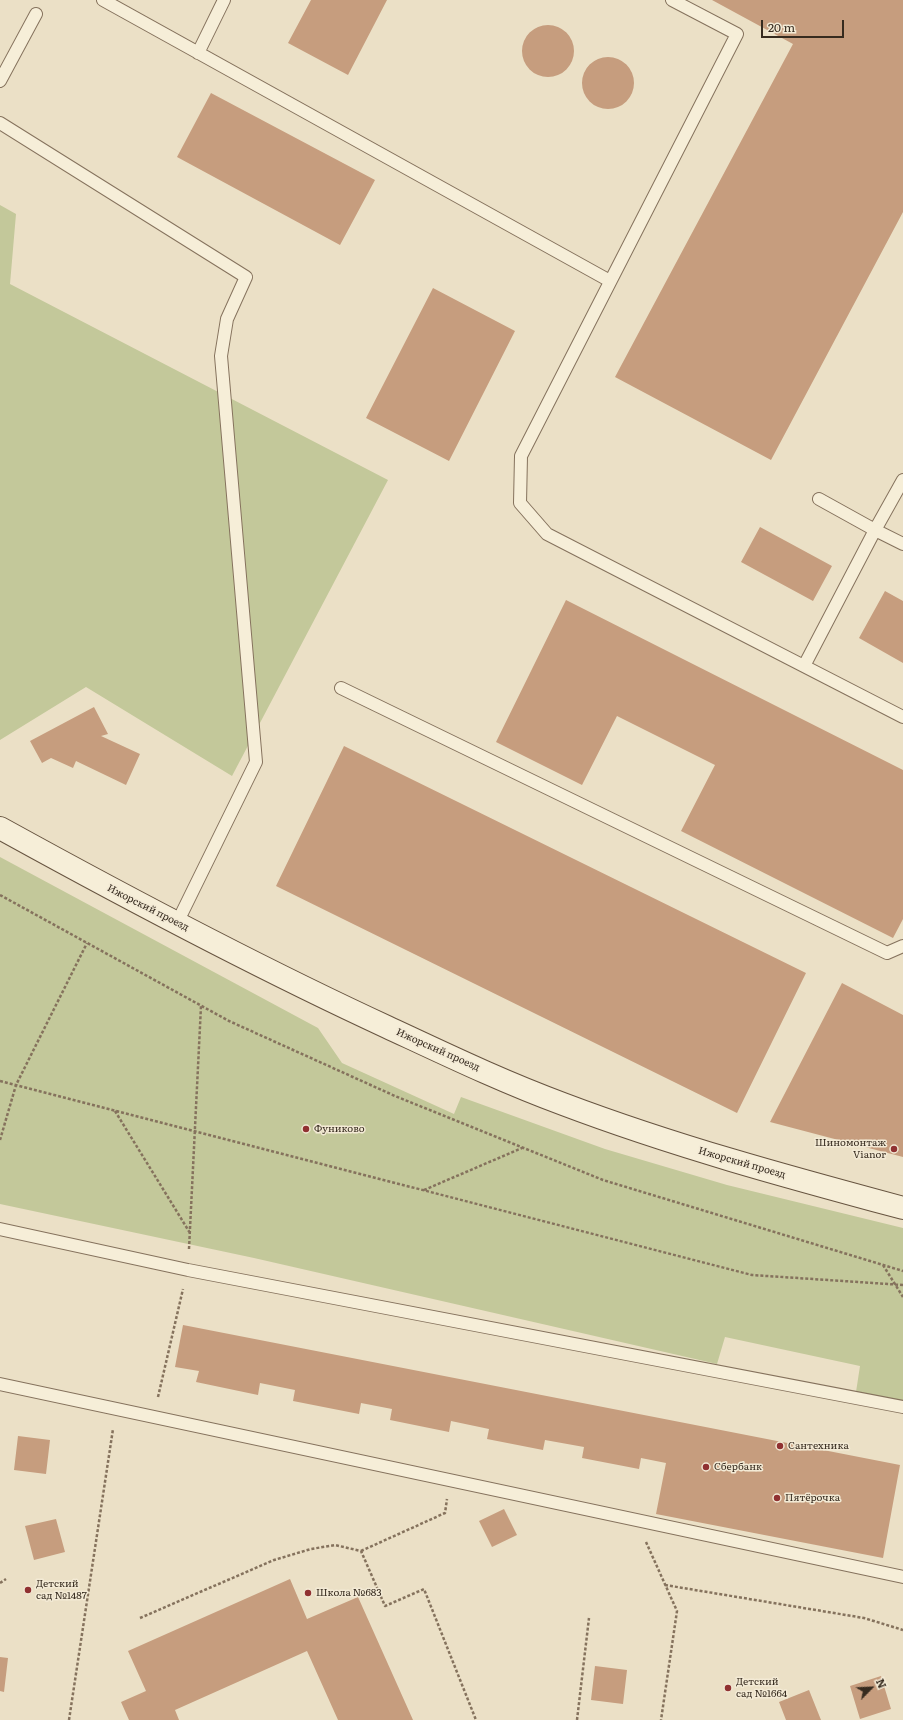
<!DOCTYPE html>
<html>
<head>
<meta charset="utf-8">
<style>
	body { margin:0 }
	#map { position:relative; width:903px; height:1720px; overflow:hidden; background:#ebe0c6; font-family:Literata,serif }
	canvas { display:block }
	.north { position:absolute; left:851px; top:1668px; width:40px; height:40px; -webkit-text-stroke:3px #f3ead5; paint-order:stroke; rotate:66deg; font-size:11px; font-weight:700; line-height:16px; text-align:center; color:#362b1f }
	.north::after { content:''; display:block; margin:auto; width:14px; height:18px; background:#362b1f; clip-path:polygon(50% 0,100% 100%,50% 72%,0 100%) }
	.scale { position:absolute; left:761px; top:20px; width:83px; height:18px; box-sizing:border-box; border:2px solid #362b1f; border-top:0; padding-left:5px; font-size:12px; line-height:14px; white-space:nowrap; color:#362b1f; -webkit-text-stroke:3px #f3ead5; paint-order:stroke }
</style>
</head>
<body>
<div id="map">
<canvas width="903" height="1720"></canvas>
<div class="north">N</div>
<div class="scale">20 m</div>
</div>
<script>
const g = document.querySelector('canvas').getContext('2d');
g.lineJoin = 'round';
function paint(path, color) {
  g.fillStyle = color;
  g.fill(path, 'evenodd');
}
function strokePath(path, color, width, dash) {
  g.strokeStyle = color;
  g.lineWidth = width;
  g.lineCap = dash ? 'butt' : 'round';
  g.setLineDash(dash || []);
  g.stroke(path);
}
function label(font, color, halo, rows, align = 'center') {
  g.font = font + ' Literata,serif';
  g.lineWidth = 3;
  g.setLineDash([]);
  g.textBaseline = 'middle';
  g.strokeStyle = halo;
  g.fillStyle = color;
  for (const [text, x, y, turn = 0] of rows) {
    g.save();
    g.translate(x, y);
    g.rotate((+turn || 0) * Math.PI / 180);
    g.textAlign = isNaN(turn) ? turn : align;
    if (halo) g.strokeText(text, 0, 0);
    g.fillText(text, 0, 0);
    g.restore();
  }
}
paint(new Path2D(`
	M0 205 16 214 10 284 388 480 232 776 86 687 0 740Z
	M0 857 318 1028 342 1063 454 1114 461 1097 605 1149 727 1185 903 1228V1402L856 1392 860 1366 725 1337 717 1364 254 1258 0 1204Z`), '#c3c89a');
paint(new Path2D(`
	M311 0H387L348 75 288 43Z
	M712 0H903V212L771 460 615 377 793 44Z
	M522 51a26 26 0 1 1 52 0a26 26 0 1 1-52 0Z
	M582 83a26 26 0 1 1 52 0a26 26 0 1 1-52 0Z
	M211 93 375 180 340 245 177 157Z
	M433 288 515 331 449 461 366 418Z
	M760 527 832 566 813 601 741 562Z
	M885 591 903 601V663L859 638Z
	M566 600 903 770V919L893 938 681 831 715 765 617 716 582 785 496 742Z
	M94 707 108 734 101 736 140 754 126 785 76 761 73 768 51 758 42 763 30 741Z
	M344 746 806 973 737 1113 276 886Z
	M842 983 903 1015V1157L770 1122Z
	M183 1325 900 1465 883 1558 656 1514 666 1463 641 1458 639 1469 582 1458 584 1447 545 1440 543 1450 487 1439 489 1429 451 1421 449 1432 390 1420 392 1409 361 1403 359 1414 293 1401 295 1390 260 1383 258 1395 196 1382 199 1371 175 1367Z
	M18 1436 50 1440 46 1474 14 1470Z
	M504 1509 517 1535 492 1547 479 1521Z
	M56 1519 65 1552 34 1560 25 1526Z
	M290 1579 307 1619 358 1597 413 1720H338L307 1651 175 1710 179 1720H129L121 1702 146 1691 128 1651Z
	M0 1657 8 1658 4 1692 0 1691Z
	M595 1666 627 1670 623 1704 591 1700Z
	M881 1676 891 1709 860 1719 850 1686Z
	M809 1690 821 1720H786L779 1702Z`), '#c69d7e');
const lane = new Path2D(`
	M103 0 610 281
	M672 0 737 34 521 456 520 503 547 534 903 717
	M198 53 224 0
	M0 81 36 14
	M0 123 246 277 227 319 221 356 256 762 177 923
	M819 499 875 530 903 480
	M804 666 875 530 903 544
	M341 688 887 953 903 946
	M0 1229 188 1270 903 1407
	M0 1384 903 1577`);
const secondary = new Path2D(`
	M0 828C127 898 255 966 387 1027 445 1054 503 1082 563 1104 674 1146 788 1177 903 1208`);
strokePath(lane, '#85725d', 14);
strokePath(secondary, '#675440', 24);
strokePath(new Path2D(`
	M0 895 229 1021 395 1096 603 1180 903 1271
	M0 1081 752 1275 903 1285
	M115 1111 190 1233
	M0 1140 16 1085 87 943
	M424 1190 522 1148
	M189 1249 201 1006
	M883 1265 903 1297
	M158 1397 183 1289
	M646 1542 677 1611 661 1720
	M361 1551 445 1513 447 1499
	M0 1583 6 1579
	M665 1585 864 1618 903 1630
	M140 1618 274 1560 311 1549 335 1545 361 1551 385 1606 424 1589 476 1720
	M69 1720 113 1429
	M577 1720 589 1618`), '#85725d', 2.5, [3, 2]);
strokePath(lane, '#f6eed8', 12);
strokePath(secondary, '#f6eed8', 22);
for (const [x, y, r, color] of [
	[306,1129,4,"#903131"],
	[894,1149,4,"#903131"],
	[780,1446,4,"#903131"],
	[706,1467,4,"#903131"],
	[777,1498,4,"#903131"],
	[28,1590,4,"#903131"],
	[308,1593,4,"#903131"],
	[728,1688,4,"#903131"]
]) {
  const dot = new Path2D();
  dot.arc(x, y, r, 0, 2 * Math.PI);
  g.fillStyle = color;
  g.fill(dot);
  strokePath(dot, '#f3ead5', 1.5);
}
label('10px', '#362b1f', '#f3ead5', [
	["Ижорский проезд",148,908,27],
	["Ижорский проезд",438,1050,24],
	["Ижорский проезд",742,1163,16]
]);
label('10px', '#362b1f', '#f3ead5', [
	["Фуниково",314,1129],
	["Шиномонтаж",886,1143,"right"],
	["Vianor",886,1155,"right"],
	["Сантехника",788,1446],
	["Сбербанк",714,1467],
	["Пятёрочка",785,1498],
	["Детский",36,1584],
	["сад №1487",36,1596],
	["Школа №683",316,1593],
	["Детский",736,1682],
	["сад №1664",736,1694]
], 'left');
</script>
</body>
</html>
